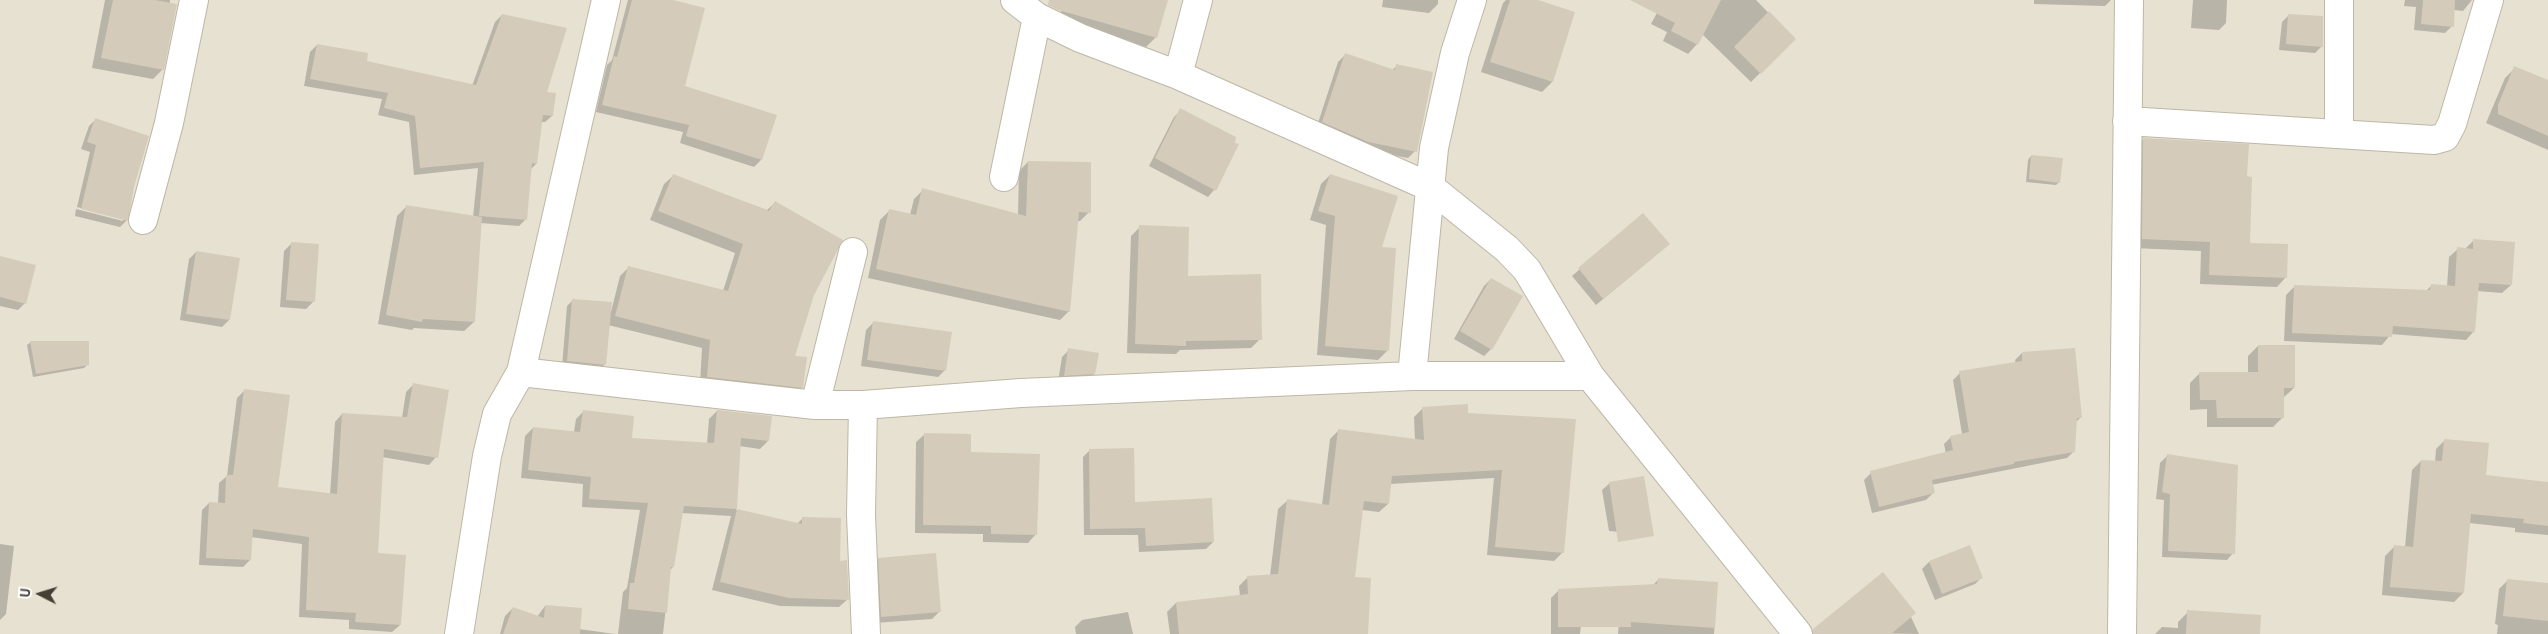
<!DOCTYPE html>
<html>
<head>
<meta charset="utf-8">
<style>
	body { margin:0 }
	#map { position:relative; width:2548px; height:634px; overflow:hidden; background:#f3efe4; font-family:"PT Sans",sans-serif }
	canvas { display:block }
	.north { position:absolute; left:15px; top:569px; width:50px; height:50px; -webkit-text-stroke:4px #fff; paint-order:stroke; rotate:275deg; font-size:14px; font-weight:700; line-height:20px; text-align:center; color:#453f34 }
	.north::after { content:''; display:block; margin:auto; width:18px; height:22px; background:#453f34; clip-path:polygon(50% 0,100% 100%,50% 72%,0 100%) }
</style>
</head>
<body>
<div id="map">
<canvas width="2548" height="634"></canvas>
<div class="north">U</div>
</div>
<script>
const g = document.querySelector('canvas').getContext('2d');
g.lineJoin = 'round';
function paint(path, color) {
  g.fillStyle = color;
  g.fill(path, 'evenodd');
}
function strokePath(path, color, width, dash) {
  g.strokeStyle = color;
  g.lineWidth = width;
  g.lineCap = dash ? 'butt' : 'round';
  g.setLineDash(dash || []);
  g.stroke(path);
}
paint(new Path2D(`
	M0 0H2548V634H0Z`), '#e7e1d2');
paint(new Path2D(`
	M105 0H170L163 69 153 79 92 68Z
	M628 0H668L684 87 775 116 761 160 754 167 680 143 683 132 596 112 607 65 612 60Z
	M1065 0H1167L1156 37 1146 47 1058 22Z
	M1383 0H1438V4L1429 13 1382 7Z
	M1506 0H1534L1574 13 1552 82 1542 92 1481 72 1503 3Z
	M1654 0H1756L1794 39 1751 82 1702 34 1697 44 1688 54 1663 41 1667 32 1651 24 1660 7Z
	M2034 0H2111L2105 6 2034 4Z
	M2193 0H2227L2226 23 2219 30 2191 28Z
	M2405 0H2472L2463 11 2454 10 2452 26 2445 33 2414 30 2416 7 2404 6Z
	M502 15 546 93 552 116 545 122H541L536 164 530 170 525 220 519 226 480 223 474 322 464 331 414 328 412 330 378 324 397 216 407 206 473 217 478 168 414 175 409 122 378 115 382 99 304 86 310 52 317 45 366 62 472 86 495 22Z
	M2289 15 2322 46 2315 53 2279 50 2282 22Z
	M1345 55 1392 70 1397 66 1415 151 1408 158 1360 149 1316 129 1338 62Z
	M2515 68 2548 82V150L2486 123 2505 78Z
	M1181 110 1233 144 1214 190 1208 197 1149 166 1174 117Z
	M96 119 133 186 127 220 120 227 75 216 76 209 123 221V219L77 207 90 152 81 149 89 126Z
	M2144 139 2246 177 2249 244 2286 277 2277 287 2200 284 2201 251 2133 248 2134 148Z
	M2031 156 2059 182 2056 185 2026 182 2028 160Z
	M1028 162 1089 212 1080 221H1077L1069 311 1060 320 868 278 880 220 890 210 910 215 914 199 923 190 1018 215 1019 171Z
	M1330 175 1380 248 1388 350 1378 360 1317 355 1326 225 1310 220 1321 184Z
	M673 176 767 210 776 202 813 294 794 357 802 387 794 396 700 385 702 348 608 325 605 364 599 370 562 367 567 306 573 300 611 312 620 276 629 267 723 291 735 253 650 220 664 184Z
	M1643 214 1661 251 1596 305 1572 276Z
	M1140 227 1187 277 1260 339 1251 348 1180 350 1176 354 1127 353 1131 236Z
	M2474 240 2511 285 2502 293 2477 291 2474 331 2466 340 2391 334 2382 345 2284 341 2286 295 2295 286 2426 291 2431 286 2447 287 2449 257 2458 249H2465Z
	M291 244 313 302 306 309 280 307 284 251Z
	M196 252 238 259 229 320 222 327 180 320 189 259Z
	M0 257 25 303 18 310 0 306Z
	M1491 279V349L1484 356 1454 339 1484 286Z
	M873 323 945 370 938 377 861 366 866 330Z
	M31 342 87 365 84 368 33 377 27 345Z
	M2258 346 2294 388 2283 398V417L2273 427H2207V409L2190 410V383L2200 373H2248V356Z
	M1069 350 1094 374 1087 381 1058 382 1062 357Z
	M2022 353 2080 418 2076 422 2074 451 2067 458 1931 485 1933 493 1926 500 1872 513 1864 480 1871 473 1946 454 1944 444 1951 437 1962 434 1953 380 1960 373 2016 364 2015 360Z
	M413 385 436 457 429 465 382 457 376 554 400 625 392 632 349 629V620L299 617 302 544 251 537 250 560 243 567 199 565 202 510 209 503H218L219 483 227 476 237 398 245 390 276 488 330 495 335 422 342 414 402 418 406 392Z
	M1423 408 1467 415 1563 552 1554 561 1487 555 1494 478 1390 484 1388 504 1379 512 1362 510 1353 578 1365 634H1170L1167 612 1176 603 1240 597 1239 586 1248 577 1270 576 1278 509 1287 501 1322 505 1330 439 1339 430 1415 440 1414 417Z
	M584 411 630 440 707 444 709 419 717 411 770 417 768 441 760 449 739 446 736 510 797 524 803 518 839 562 848 599 839 607 780 606 712 590 731 516 681 513 673 567 670 570 663 634H618L623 592 627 588 640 510 582 507 583 484 521 478 525 436 533 428 574 432 576 419Z
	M925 434 970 453 1036 534 1028 543 983 542V534L915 533 916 442Z
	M2445 440 2485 476 2548 483V535L2515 532V528L2469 523 2463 593 2454 602 2382 595 2385 556 2394 547H2405L2412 470 2421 461 2435 462 2436 449Z
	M1090 450 1134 503 1213 542 1206 549 1139 552 1138 535H1084L1083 457Z
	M2167 456 2233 553 2227 560 2162 557 2164 500 2156 499 2160 463Z
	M1610 483 1644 534 1609 531 1602 490Z
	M0 544 14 546 6 614 0 620Z
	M879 559 939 612 932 619 874 623 872 566Z
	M1929 562 1982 577 1975 584 1935 600 1922 569Z
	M1658 580 1717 584 1714 634H1618L1621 594 1652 586Z
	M2508 580 2548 585V634H2497L2498 625 2495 624 2499 589Z
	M1585 589 1580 634H1551V598L1558 591Z
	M545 606 579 629 615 634H500L505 616 513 608 537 617Z
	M1128 612 1133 634H1076L1075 627 1082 620Z
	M2188 612 2226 634H2155L2162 627 2178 628V622Z
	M1911 617 1919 634 1813 632 1822 624Z`), '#0003');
paint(new Path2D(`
	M113 0H155L177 4 164 70 101 58Z
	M632 0H673L705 8 685 86 777 115 762 160 686 136 689 125 602 105 614 56 617 57Z
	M1049 0H1168L1157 38 1058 10 1048 5Z
	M1510 0H1538L1575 12 1553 82 1490 62Z
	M1630 0H1721L1698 45 1671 31 1675 23Z
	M2423 0H2455L2454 27 2421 24Z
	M1769 11 1796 39 1761 74 1734 47Z
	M502 14 567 28 547 92 556 93 553 116 543 115 537 164 532 163 527 220 479 216 484 162 420 168 415 116 384 108 388 93 310 79 317 44 368 53 367 61 476 85Z
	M2288 14 2323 16V47L2286 44Z
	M1345 53 1395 70 1396 64 1433 72 1417 152 1368 142 1322 122Z
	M2514 66 2548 80V136L2498 114V105Z
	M1180 108 1236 137 1235 143 1239 144 1216 191 1155 158Z
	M95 118 149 136 134 187 128 221 81 209 96 145 87 142Z
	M2143 138 2249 144 2247 176 2252 177 2250 243 2288 244 2287 278 2209 275 2210 242 2142 239Z
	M2031 155 2063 158 2060 183 2029 179Z
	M1028 161 1091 162V213L1079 212 1070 312 876 269 889 209 916 215 922 188 1026 216Z
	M673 174 769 211 775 201 843 240 814 295 795 356 807 357 803 388 707 377 710 340 615 316 628 266 728 291 743 244 658 211Z
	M1330 174 1398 196 1382 247 1396 248 1389 351 1325 346 1335 216 1318 211Z
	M406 205 482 217 475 322 423 319 422 322 386 315Z
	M1643 213 1670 244 1603 299 1578 268Z
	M1139 225 1189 227 1188 276 1261 274 1262 340 1186 341V346L1135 344Z
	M2473 239 2515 242 2512 285 2479 283 2475 332 2393 326 2392 337 2292 333 2294 285 2430 290 2431 284 2455 286 2457 247 2473 249Z
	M291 242 319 244 315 302 286 300Z
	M196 251 240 258 230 320 186 314Z
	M0 256 36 265 26 304 0 297Z
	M1491 278 1523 296 1492 350 1460 331Z
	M572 299 612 302 606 365 567 361Z
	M873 321 952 332 946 371 867 360Z
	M30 341H89V365L36 374Z
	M2258 345H2295V388H2284V418H2217L2216 400H2200L2199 372H2258Z
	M1068 348 1099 353 1095 374 1064 376Z
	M2075 348 2082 418H2077L2075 452 2014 462V464L1932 480 1935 493 1879 507 1870 471 1953 450 1950 436 1969 432 1959 371 2022 361V352Z
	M413 383 449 390 438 458 384 449 378 553 406 555 401 625 355 622 356 613 306 610 309 537 253 529 251 560 206 558 209 502 225 503 226 475H233L244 389 290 395 278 487 337 494 342 413 407 417Z
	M1468 404V413L1576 419 1564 553 1495 547 1502 470 1392 476 1389 504 1364 501 1355 577 1371 578 1368 634H1179L1176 602 1248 594 1247 576 1278 574 1287 499 1329 505 1338 429 1424 440 1422 407Z
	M583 410 634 416 632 438 714 443 717 410 772 416 769 441 741 438 737 509 684 506 674 567H671L667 613 628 609 630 583H634L648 503 589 499 591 477 528 470 533 427 580 432Z
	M924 433 971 434V452L1040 454 1037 535 991 534V526L923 525Z
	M2444 439 2489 443 2486 475 2548 482V526L2523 523 2524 519 2471 514 2464 593 2390 587 2394 545 2413 547 2421 460 2442 461Z
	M1134 448 1135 502 1212 498 1214 542 1146 546 1145 528 1090 529 1089 449Z
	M2167 454 2238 465 2235 554 2168 551 2170 494 2162 492Z
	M1644 476 1654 536 1618 542 1609 482Z
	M737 509 802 524V517L841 518 840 561 847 560 849 600 789 598 720 582Z
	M1970 545 1983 578 1942 594 1929 561Z
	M936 553 941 612 881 617 878 558Z
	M1883 572 1916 613 1891 634H1813V629Z
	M1658 578 1718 582 1715 628 1631 622V627H1558V589L1657 584Z
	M2507 579 2548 583V621L2503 616Z
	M545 605 582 608 580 634H503L513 607 544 618Z
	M2187 610 2261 615 2260 634H2186Z`), '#d5cbba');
const minor = new Path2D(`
	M1015 0 1037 17 1080 38 1178 75 1430 187 1507 249 1527 270 1590 376
	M1178 75 1198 0
	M2127 121 2434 140 2445 137 2452 124 2489 0
	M2339 134V0
	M1004 177 1037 17
	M143 220 169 123 194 0
	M521 372 606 0
	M1412 376 1434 148 1455 53 1472 0
	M815 405 853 252
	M863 405 861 515 866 634
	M459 634 487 456 497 414 521 372 815 405H863L1021 393 1412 376H1590L1798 634
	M2122 634 2129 0`);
strokePath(minor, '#beb7a7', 30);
strokePath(minor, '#fff', 28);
</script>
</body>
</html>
